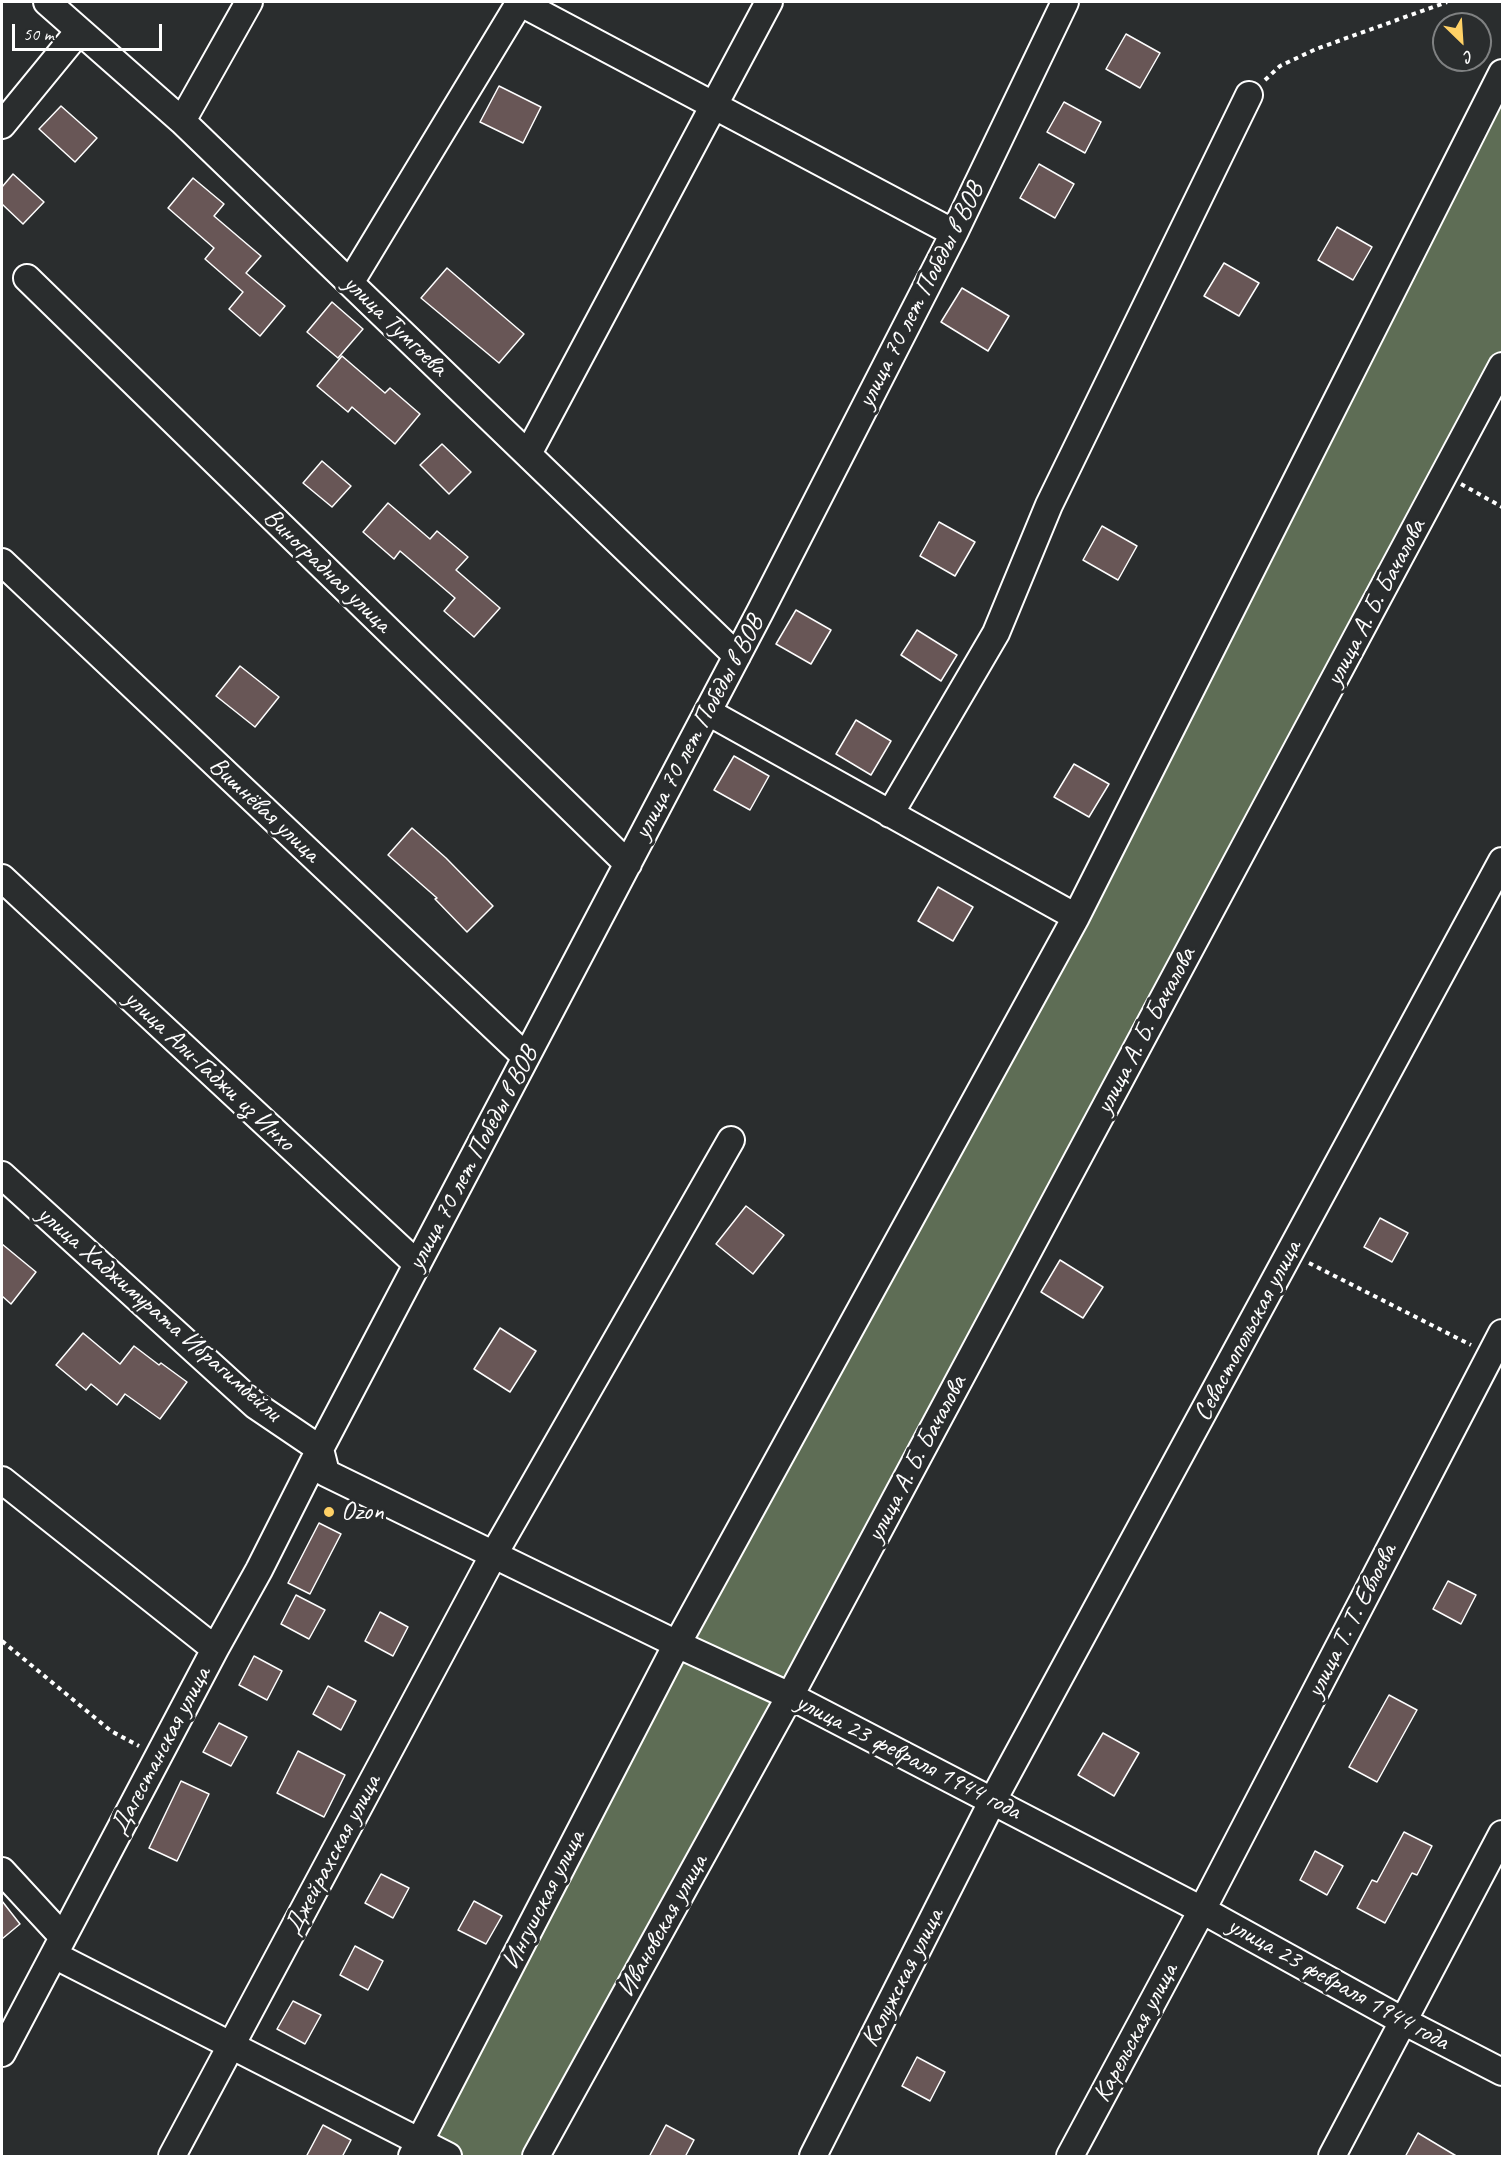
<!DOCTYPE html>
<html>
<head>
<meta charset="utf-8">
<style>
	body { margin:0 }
	#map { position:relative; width:1504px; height:2158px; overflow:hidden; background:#2a2d2e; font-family:Caveat,sans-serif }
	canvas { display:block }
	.frame { position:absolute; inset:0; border:3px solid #fff; pointer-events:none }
	.north { position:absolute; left:1432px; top:12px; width:60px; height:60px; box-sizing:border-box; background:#2a2d2e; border:2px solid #7f8182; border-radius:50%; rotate:155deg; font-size:16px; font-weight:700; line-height:24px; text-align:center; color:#fff }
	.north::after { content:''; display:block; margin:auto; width:21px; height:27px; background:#ffd166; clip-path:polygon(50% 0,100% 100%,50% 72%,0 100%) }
	.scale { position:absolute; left:12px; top:24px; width:150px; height:27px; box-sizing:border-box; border:3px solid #fff; border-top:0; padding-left:8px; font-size:18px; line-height:21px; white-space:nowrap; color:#fff; -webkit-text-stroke:4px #2a2d2e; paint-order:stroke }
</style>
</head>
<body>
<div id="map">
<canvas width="1504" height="2158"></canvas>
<div class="frame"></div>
<div class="north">С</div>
<div class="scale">50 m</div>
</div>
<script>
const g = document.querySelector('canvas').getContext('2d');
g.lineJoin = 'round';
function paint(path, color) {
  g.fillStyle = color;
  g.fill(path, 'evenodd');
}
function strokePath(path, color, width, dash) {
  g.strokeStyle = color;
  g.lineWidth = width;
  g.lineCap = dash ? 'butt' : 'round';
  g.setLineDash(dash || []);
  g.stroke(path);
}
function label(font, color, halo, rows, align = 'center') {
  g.font = font + ' Caveat,sans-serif';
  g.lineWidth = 6;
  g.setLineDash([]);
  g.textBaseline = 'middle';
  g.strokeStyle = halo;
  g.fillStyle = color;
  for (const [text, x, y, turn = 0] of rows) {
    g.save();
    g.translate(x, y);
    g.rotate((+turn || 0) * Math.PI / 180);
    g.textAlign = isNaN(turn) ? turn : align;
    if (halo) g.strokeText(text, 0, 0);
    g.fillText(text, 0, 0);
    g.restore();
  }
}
paint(new Path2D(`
	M1502 90V360L536 2156H412Z`), '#5e6d55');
const building = new Path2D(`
	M1126 34 1160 53 1140 88 1106 69Z
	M499 86 541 107 523 143 480 122Z
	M1064 102 1101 122 1085 153 1047 132Z
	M61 106 97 138 75 162 39 129Z
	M1039 164 1074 184 1055 218 1020 198Z
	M13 174 44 202 23 224 2 204V187Z
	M193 178 224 204 214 216 261 256 246 273 285 306 260 336 229 309 243 292 205 259 214 248 168 208Z
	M1337 227 1372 247 1353 280 1318 260Z
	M1224 263 1259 283 1239 316 1204 296Z
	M447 268 524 334 499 363 421 298Z
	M962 288 1009 316 988 351 941 322Z
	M332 302 363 329 338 358 307 332Z
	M342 356 385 393 390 388 420 414 395 444 352 407 348 412 317 386Z
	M442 444 471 472 449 494 420 465Z
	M322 461 351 486 332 507 303 483Z
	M388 503 430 539 437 531 468 557 456 570 500 608 474 637 444 611 455 598 400 551 394 559 363 532Z
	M939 522 975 542 955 576 920 556Z
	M1102 526 1137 546 1118 580 1083 560Z
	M796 610 831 630 811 664 776 644Z
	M917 630 957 655 941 681 901 655Z
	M240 666 279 697 255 727 216 696Z
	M856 720 891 741 871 775 836 754Z
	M734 756 769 776 750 810 714 790Z
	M1074 764 1109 784 1089 817 1054 797Z
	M412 828 446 858 493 906 467 932 435 899 437 898 388 855Z
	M938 887 973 907 953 941 918 921Z
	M746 1206 784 1235 753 1274 716 1244Z
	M1380 1218 1408 1233 1392 1262 1364 1247Z
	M2 1244 36 1272 11 1304 2 1296Z
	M1060 1260 1103 1287 1083 1318 1041 1292Z
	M500 1328 536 1351 510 1392 474 1369Z
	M83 1333 120 1364 134 1346 159 1365 161 1363 187 1382 160 1419 125 1394 117 1405 91 1384 86 1390 56 1365Z
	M319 1523 341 1534 310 1594 288 1583Z
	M1448 1581 1476 1595 1461 1624 1433 1609Z
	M296 1595 325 1610 309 1639 281 1624Z
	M380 1612 408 1627 393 1656 365 1641Z
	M254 1656 282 1671 267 1700 239 1685Z
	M328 1686 356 1701 341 1730 313 1714Z
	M1389 1695 1417 1710 1377 1782 1349 1767Z
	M219 1723 247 1737 231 1766 203 1752Z
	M1103 1733 1139 1753 1114 1796 1078 1775Z
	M298 1751 345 1775 324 1817 277 1793Z
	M181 1781 209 1794 177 1861 149 1848Z
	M1404 1832 1432 1846 1417 1875 1412 1873 1385 1923 1357 1908 1372 1880 1377 1882Z
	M1315 1851 1343 1866 1327 1895 1300 1880Z
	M381 1874 409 1888 393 1918 365 1903Z
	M2 1901 20 1924 2 1939Z
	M474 1901 502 1916 486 1944 458 1930Z
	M355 1946 383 1961 368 1990 340 1975Z
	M293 2001 321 2015 305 2044 277 2029Z
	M917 2057 945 2072 930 2101 902 2086Z
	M323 2125 351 2140 342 2157H306Z
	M666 2125 694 2140 685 2157H649Z
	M1418 2133 1458 2157H1405Z`);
paint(building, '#685656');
strokePath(building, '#fff', 1.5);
const minor = new Path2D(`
	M47 2 182 121 737 656
	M519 2 954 233
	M182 121 249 2
	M2 125 79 31
	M27 278 628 864
	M350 283 520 2
	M528 454 769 2
	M2 562 526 1057
	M708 712 1076 917
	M890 814 996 633 1049 505 1249 95
	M2 878 417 1264
	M2 1175 255 1405 320 1449
	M320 1449 326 1473 677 1644 790 1696 1202 1910 1403 2021 1502 2072
	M2 1480 215 1649
	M2 1871 62 1936
	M54 1955 448 2156
	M2 2053 215 1649 259 1570 320 1449 760 612 954 233 1065 2
	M172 2156 494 1554 731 1140
	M412 2156 677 1644 1076 917 1502 73
	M536 2156 790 1696 1502 366
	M813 2156 993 1800 1502 861
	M1070 2156 1202 1910 1502 1333
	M1332 2156 1502 1834`);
strokePath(minor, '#fff', 30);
strokePath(new Path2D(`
	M1265 80 1280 66 1316 49 1447 2
	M1461 484 1502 507
	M1309 1263 1471 1345
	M2 1641 111 1731 139 1746`), '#fff', 4, [4.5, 4.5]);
strokePath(minor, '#2a2d2e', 26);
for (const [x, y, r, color] of [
	[329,1512,6,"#ffd166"]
]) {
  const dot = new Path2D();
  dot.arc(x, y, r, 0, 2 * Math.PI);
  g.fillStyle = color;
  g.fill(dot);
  strokePath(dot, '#2a2d2e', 2);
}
label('26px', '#fff', '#2a2d2e', [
	["улица 70 лет Победы в ВОВ",921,296,-63],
	["улица Тумгоева",395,326,44],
	["Виноградная улица",327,571,44],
	["улица А. Б. Бачалова",1376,603,-62],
	["улица 70 лет Победы в ВОВ",699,728,-62],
	["Вишнёвая улица",264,810,43],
	["улица А. Б. Бачалова",1146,1031,-62],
	["улица Али-Гаджи из Инхо",209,1071,43],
	["улица 70 лет Победы в ВОВ",473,1159,-62],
	["улица Хаджимурата Ибрагимбейли",159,1314,41],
	["Севастопольская улица",1248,1331,-62],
	["улица А. Б. Бачалова",917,1459,-62],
	["улица Т. Т. Евлоева",1352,1621,-63],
	["Дагестанская улица",161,1751,-62],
	["улица 23 февраля 1944 года",908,1757,27],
	["Джейрахская улица",333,1855,-62],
	["Ингушская улица",544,1900,-63],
	["Ивановская улица",663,1926,-61],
	["Калужская улица",903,1978,-63],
	["улица 23 февраля 1944 года",1338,1984,29],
	["Карельская улица",1136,2033,-62]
]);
label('26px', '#fff', '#2a2d2e', [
	["Ozon",341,1512]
], 'left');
</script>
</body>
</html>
